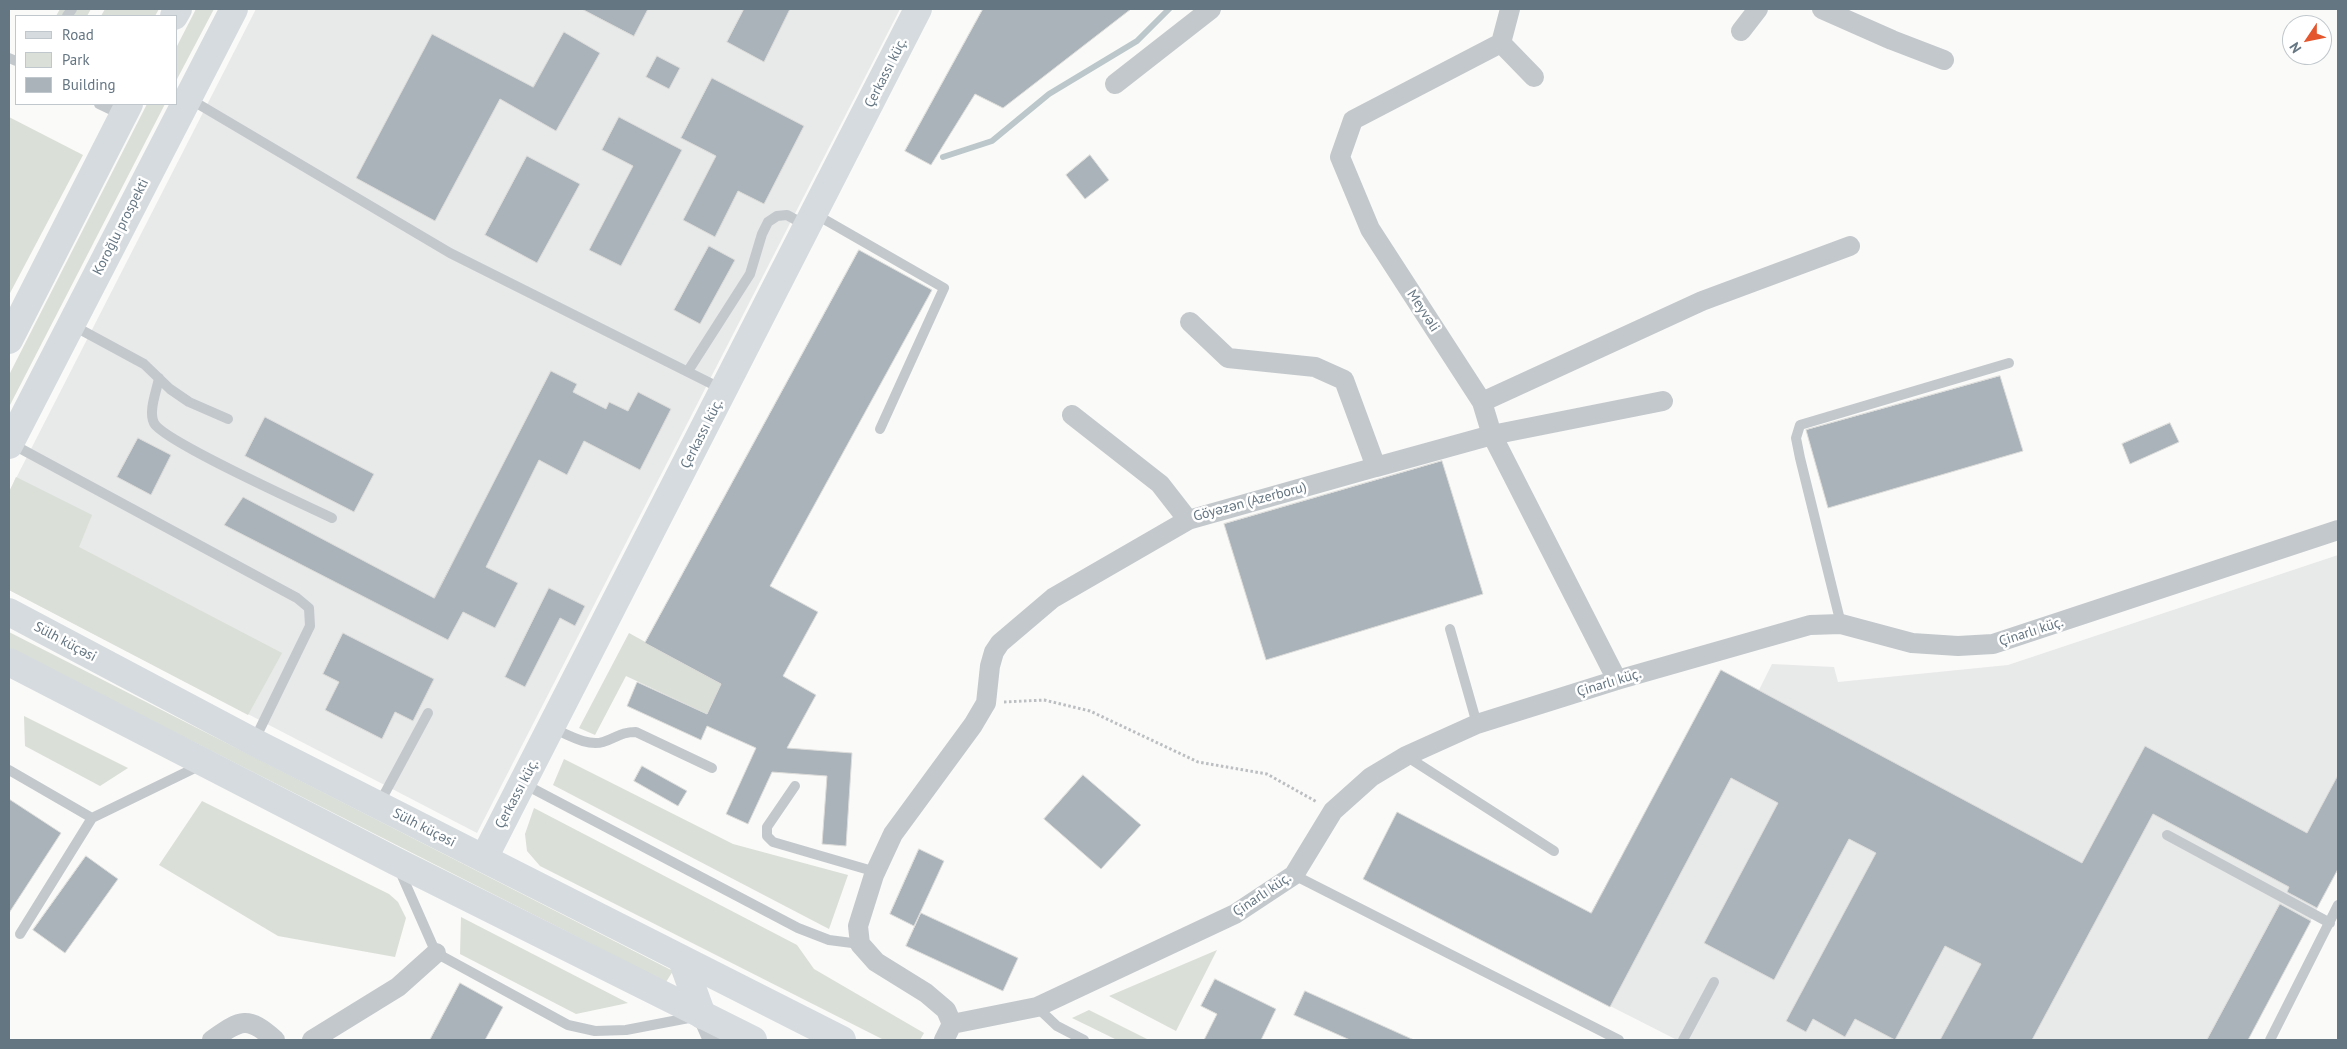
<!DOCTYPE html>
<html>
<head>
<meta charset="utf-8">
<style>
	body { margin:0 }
	#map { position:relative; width:2347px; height:1049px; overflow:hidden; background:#fafaf8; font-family:"PT Sans",sans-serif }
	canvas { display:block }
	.frame { position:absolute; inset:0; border:10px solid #657683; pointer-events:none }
	.legend { position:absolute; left:15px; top:15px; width:162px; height:90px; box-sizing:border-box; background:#fff; border:1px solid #c1c8cd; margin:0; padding:6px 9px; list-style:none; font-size:15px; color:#657683 }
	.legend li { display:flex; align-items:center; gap:10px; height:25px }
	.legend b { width:25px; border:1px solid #c1c8cd }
	.north { position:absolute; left:2282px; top:15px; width:50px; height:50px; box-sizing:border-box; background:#fff; border:1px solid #c1c8cd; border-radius:50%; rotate:236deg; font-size:14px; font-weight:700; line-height:20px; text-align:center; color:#657683 }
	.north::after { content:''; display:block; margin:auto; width:18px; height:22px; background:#e4572e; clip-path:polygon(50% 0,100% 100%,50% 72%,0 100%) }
</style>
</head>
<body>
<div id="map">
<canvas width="2347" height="1049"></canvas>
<div class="frame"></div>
<ul class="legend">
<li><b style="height:6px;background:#d6dbdf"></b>Road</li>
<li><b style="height:14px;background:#dadfd7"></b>Park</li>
<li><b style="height:14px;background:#aab3b9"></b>Building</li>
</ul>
<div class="north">N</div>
</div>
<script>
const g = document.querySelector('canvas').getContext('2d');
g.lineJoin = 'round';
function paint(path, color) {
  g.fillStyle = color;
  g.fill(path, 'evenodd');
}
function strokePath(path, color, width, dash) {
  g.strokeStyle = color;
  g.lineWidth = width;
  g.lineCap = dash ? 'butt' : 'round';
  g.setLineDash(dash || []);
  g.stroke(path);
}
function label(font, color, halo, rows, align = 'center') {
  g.font = font + ' "PT Sans",sans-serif';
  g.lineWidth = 5;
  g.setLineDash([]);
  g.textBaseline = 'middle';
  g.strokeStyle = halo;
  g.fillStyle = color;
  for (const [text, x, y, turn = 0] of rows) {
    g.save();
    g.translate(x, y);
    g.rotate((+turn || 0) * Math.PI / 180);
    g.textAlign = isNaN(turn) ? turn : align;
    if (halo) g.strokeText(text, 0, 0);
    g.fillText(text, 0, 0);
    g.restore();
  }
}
paint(new Path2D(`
	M256 9H900L477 833 9 590V492Z
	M2338 555V869L2248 1040H1677L1557 979 1721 670 1759 690 1772 664 1834 667 1838 682 2008 665Z`), '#e8e9e9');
paint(new Path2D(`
	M60 9H91L87 16H56Z
	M105 9H159L155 16H101Z
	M196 9H214L176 81V48Z
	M147 104H165L9 407V375Z
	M9 117 83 155 9 295Z
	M16 477 92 515 79 547 282 653 248 715 9 590V492Z
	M9 632 673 971 666 982 9 648Z
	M629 633 799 727 789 736 713 701 707 714 626 676 595 735 579 728Z
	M24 716 128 768 100 786 25 746Z
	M564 759 733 844 848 875 829 929 553 785Z
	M202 801 389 894 398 902 406 918 395 957 278 936 159 865Z
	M534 808 797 945 814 969 924 1033 920 1040H884L540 866 527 851 525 834Z
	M461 917 628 1003 576 1014 460 954Z
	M1217 950 1176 1031 1109 996Z
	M1089 1010 1149 1040H1117L1072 1018Z`), '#dadfd7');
strokePath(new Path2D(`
	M943 157 992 141 1049 94 1137 41 1169 9`), '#bbc7cb', 6);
const building = new Path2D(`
	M582 9H648L634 36Z
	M744 9H790L764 62 727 42Z
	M983 9H1131L1003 108 975 94 931 165 905 151Z
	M564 32 600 53 556 131 500 99 435 221 356 178 432 34 533 87Z
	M657 56 680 68 669 89 646 77Z
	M712 78 804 126 764 204 738 191 715 237 683 220 716 156 681 138Z
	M619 117 682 150 621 266 589 250 633 166 602 150Z
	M1090 155 1109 180 1085 199 1066 175Z
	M527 156 580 184 537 263 485 235Z
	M709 246 735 260 700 324 674 310Z
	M859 250 932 290 770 586 818 612 783 676 816 695 787 748 852 753 846 846 822 844 827 776 772 772 748 824 726 814 756 748 707 726 701 740 627 706 637 682 707 714 721 684 645 643Z
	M551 371 577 384 573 392 606 409 609 402 628 411 638 392 671 409 640 470 584 441 567 475 539 460 486 567 518 583 495 628 463 612 448 640 224 525 243 497 434 598Z
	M2000 376 2023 451 1828 508 1806 430Z
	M265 417 374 474 354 512 245 456Z
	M2170 423 2179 442 2130 464 2122 444Z
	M138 438 171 455 151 495 117 477Z
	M1442 461 1483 594 1266 660 1224 524Z
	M549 588 585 606 575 626 560 618 525 687 505 677Z
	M343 633 434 679 413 721 395 712 382 739 325 710 339 682 323 674Z
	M1721 670 2082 863 2145 746 2307 833 2338 775V869L2317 908 2287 892 2289 887 2153 814 2032 1040H1940L1981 964 1945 946 1895 1040 1855 1019 1845 1037 1813 1019 1806 1032 1786 1021 1876 853 1849 839 1774 980 1704 943 1778 803 1731 778 1610 1007 1363 879 1397 812 1591 913Z
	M642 766 687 791 678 806 634 781Z
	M1083 775 1141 825 1101 869 1044 819Z
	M9 799 61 833 9 913Z
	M919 849 944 861 914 926 890 914Z
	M86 856 118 879 65 953 33 930Z
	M2280 904 2311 921 2248 1040H2207Z
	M921 913 1018 958 1003 991 906 946Z
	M1215 979 1276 1009 1261 1040H1204L1217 1014 1201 1006Z
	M460 983 503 1007 485 1040H430Z
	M1305 991 1414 1040H1350L1294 1015Z`);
paint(building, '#aab3b9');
strokePath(building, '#dcdcda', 1);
strokePath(new Path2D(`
	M1004 702 1044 700 1090 711 1198 762 1267 774 1317 802`), '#bbbfc2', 3, [2.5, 2.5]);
strokePath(new Path2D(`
	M67 16 72 9
	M9 58 16 61
	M188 98 450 253 722 389
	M99 104 122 115
	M815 214 944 288 880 429
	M72 325 144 364 170 389 189 402 228 419
	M688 371 750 274 762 234 768 222 777 216 787 215 807 226
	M159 378C157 390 148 411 154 423 163 441 305 505 332 518
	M12 444 297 598 309 608 310 626 254 741
	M1841 624 1800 458 1796 438 1800 425 2009 363
	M1450 629 1477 724
	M552 728C567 734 587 747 603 742 617 738 620 732 636 732L712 768
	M1406 756 1554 851
	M9 770 92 818 201 765
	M524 784 798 928 829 940 860 944
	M795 786 767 827V836L773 842 876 872
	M379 804 428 713
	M2167 835 2330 923
	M399 869 436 953 568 1025 595 1031 626 1030 694 1017
	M1294 875 1619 1040
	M20 934 92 818
	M1037 1007 1057 1026 1084 1040
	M1683 1040 1714 982
	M2270 1040 2338 905`), '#c3c8cc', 10);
strokePath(new Path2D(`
	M1510 9 1501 43 1353 120 1340 157 1370 229 1482 402 1492 435 1617 680
	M1822 9 1892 40 1944 60
	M1741 31 1758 9
	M1501 43 1534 77
	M1115 84 1211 9
	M1190 322 1228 358 1315 367 1344 380 1376 467 1492 435 1663 401
	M1482 402 1702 301 1850 246
	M1072 415 1160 484 1188 520 1376 467
	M702 1015 713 1040
	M952 1024 1037 1007 1235 914 1294 875 1333 811 1371 777 1406 756 1477 724 1617 680 1810 625 1841 624 1912 643 1958 646 1993 644 2338 530
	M212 1040C241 1020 247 1015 275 1040
	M312 1040 398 987 436 953
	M944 1040 952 1024 946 1010 926 993 876 962 860 944 858 926 874 875 893 834 973 725 986 703 990 666 994 652 1000 643 1053 598 1188 520`), '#c3c8cc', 20);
strokePath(new Path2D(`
	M484 858 918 9
	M682 960 702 1015`), '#d6dbdf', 28);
strokePath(new Path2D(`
	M174 16 178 9
	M9 340 129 104
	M9 445 234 9`), '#d6dbdf', 28);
strokePath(new Path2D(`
	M9 612 254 742 842 1040
	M9 662 395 861 753 1040`), '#d6dbdf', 28);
label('14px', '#657683', '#fff', [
	["Çerkassı küç.",886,73,-63],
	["Koroğlu prospekti",121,227,-63],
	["Meyvəli",1423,311,57],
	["Çerkassı küç.",702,434,-63],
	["Göyəzən (Azerboru)",1250,502,-15],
	["Çinarlı küç.",2031,632,-18],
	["Sülh küçəsi",65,642,28],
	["Çinarlı küç.",1609,683,-17],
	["Çerkassı küç.",517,794,-62],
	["Sülh küçəsi",424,828,27],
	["Çinarlı küç.",1262,895,-34]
]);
</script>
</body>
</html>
